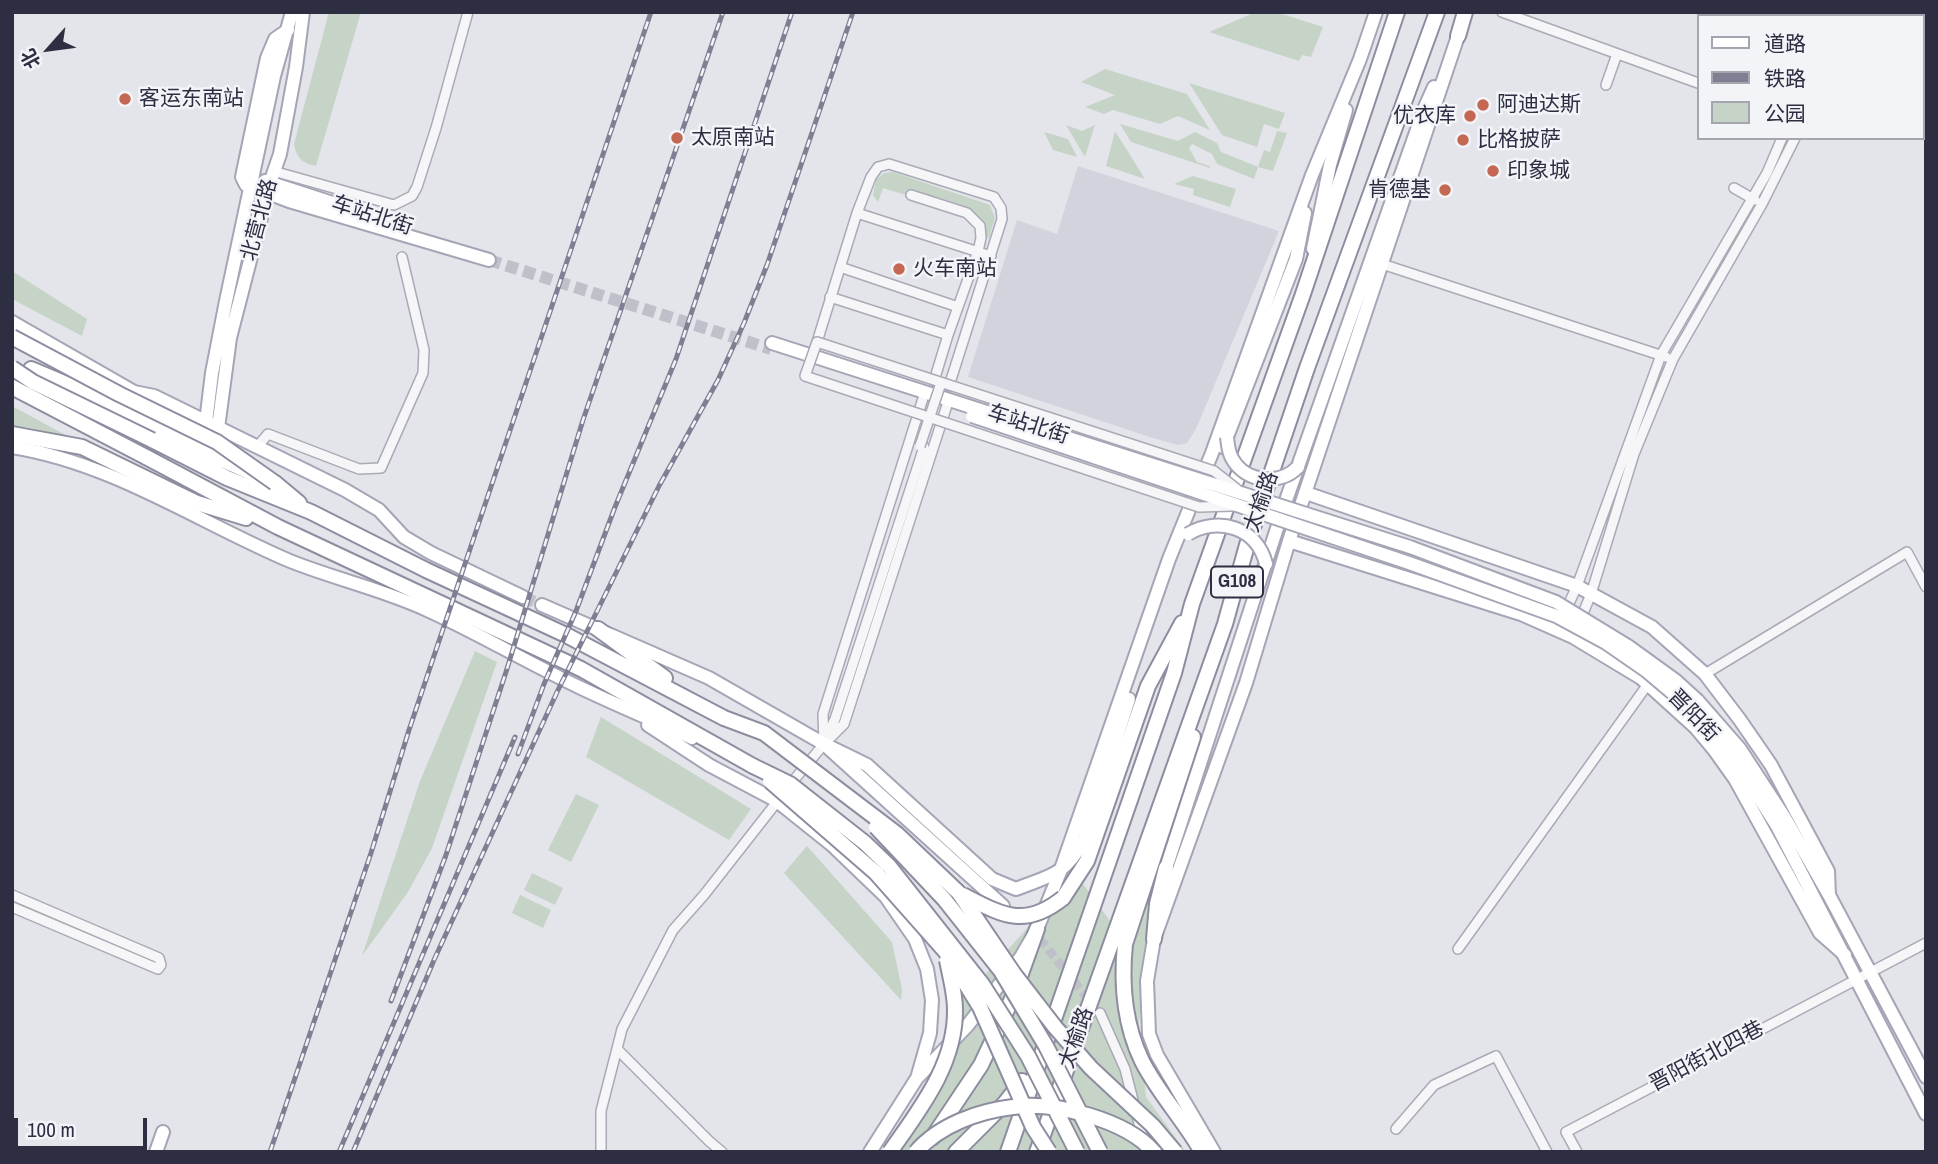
<!DOCTYPE html>
<html>
<head>
<meta charset="utf-8">
<style>
	body { margin:0 }
	#map { position:relative; width:1938px; height:1164px; overflow:hidden; background:#e4e4eb; font-family:"Archivo Narrow","Noto Sans SC",sans-serif }
	canvas { display:block }
	.frame { position:absolute; inset:0; border:14px solid #2d2e42; pointer-events:none }
	.legend { position:absolute; left:1697px; top:14px; width:228px; height:126px; box-sizing:border-box; background:#f3f4f8; border:2px solid #a4a5af; margin:0; padding:9px 12px; list-style:none; font-size:21px; color:#2d2e42 }
	.legend li { display:flex; align-items:center; gap:14px; height:35px }
	.legend b { width:35px; border:2px solid #a4a5af }
	.north { position:absolute; left:14px; top:14px; width:70px; height:70px; -webkit-text-stroke:5px #f3f4f8; paint-order:stroke; rotate:242deg; font-size:19px; font-weight:700; line-height:28px; text-align:center; color:#2d2e42 }
	.north::after { content:''; display:block; margin:auto; width:24px; height:32px; background:#2d2e42; clip-path:polygon(50% 0,100% 100%,50% 72%,0 100%) }
	.scale { position:absolute; left:14px; top:1118px; width:133px; height:32px; box-sizing:border-box; border:4px solid #2d2e42; border-top:0; padding-left:9px; font-size:21px; line-height:24px; white-space:nowrap; color:#2d2e42; -webkit-text-stroke:5px #f3f4f8; paint-order:stroke }
</style>
</head>
<body>
<div id="map">
<canvas width="1938" height="1164"></canvas>
<div class="frame"></div>
<ul class="legend">
<li><b style="height:9px;background:#fff"></b>道路</li>
<li><b style="height:9px;background:#7e7f93"></b>铁路</li>
<li><b style="height:19px;background:#c6d4c7"></b>公园</li>
</ul>
<div class="north">北</div>
<div class="scale">100 m</div>
</div>
<script>
const g = document.querySelector('canvas').getContext('2d');
g.lineJoin = 'round';
function paint(path, color) {
  g.fillStyle = color;
  g.fill(path, 'evenodd');
}
function strokePath(path, color, width, dash) {
  g.strokeStyle = color;
  g.lineWidth = width;
  g.lineCap = dash ? 'butt' : 'round';
  g.setLineDash(dash || []);
  g.stroke(path);
}
function label(font, color, halo, rows, align = 'center') {
  g.font = font + ' "Archivo Narrow","Noto Sans SC",sans-serif';
  g.lineWidth = 5;
  g.setLineDash([]);
  g.textBaseline = 'middle';
  g.strokeStyle = halo;
  g.fillStyle = color;
  for (const [text, x, y, turn = 0] of rows) {
    g.save();
    g.translate(x, y);
    g.rotate((+turn || 0) * Math.PI / 180);
    g.textAlign = isNaN(turn) ? turn : align;
    if (halo) g.strokeText(text, 0, 0);
    g.fillText(text, 0, 0);
    g.restore();
  }
}
paint(new Path2D(`
	M1078 166 1279 231 1196 429 1187 443 1178 445 1153 438 968 377 1017 220 1057 234Z`), '#d2d3dc');
paint(new Path2D(`
	M329 12H361L316 166C302 163 297 159 294 144Z
	M1256 12H1276L1323 27 1311 57 1302 55 1299 61 1209 32Z
	M1105 69 1187 94 1210 130 1178 116 1160 124 1113 110 1104 114 1085 107 1115 95 1081 82Z
	M1189 83 1285 113 1279 129 1264 124 1257 147 1222 135Z
	M1120 124 1178 141 1195 132 1217 143 1221 152 1258 167 1264 150 1270 152 1277 131 1287 133 1273 171 1258 167 1254 179 1217 164 1212 154 1192 144 1189 148 1197 162 1210 166V168L1131 142Z
	M1066 125 1082 131 1095 125 1085 157Z
	M1115 131 1145 179 1106 166Z
	M1044 132 1068 139 1077 157 1053 150Z
	M893 172 990 205 995 218 989 238 985 237C988 204 941 200 917 192L909 196 883 188 878 202 873 195 876 180 884 173Z
	M1193 176 1236 189 1230 207 1193 195 1194 189 1174 184Z
	M12 271 87 319 82 336 12 299Z
	M12 406 71 438 31 428 12 426Z
	M475 651 497 662 432 848 408 892 362 956 420 781Z
	M601 717 751 809 729 840 586 757Z
	M576 794 599 805 571 862 548 850Z
	M807 846 892 942 902 989 901 1000 784 873Z
	M532 873 563 888 555 905 524 890Z
	M1083 884 1121 936 1153 890 1139 1022 1146 1097 1186 1152H898L945 1081 958 1044 961 1001 1032 923Z
	M520 895 551 910 543 928 512 913Z`), '#c6d4c7');
strokePath(new Path2D(`
	M1040 939 1092 1004`), '#bfc0c9', 9, [9, 4.5]);
strokePath(new Path2D(`
	M489 260 771 349
	M523 597 542 605`), '#bfc0c9', 12, [12, 6]);
const minor = new Path2D(`
	M1502 12 1698 83
	M1826 16 1828 12
	M1841 16 1842 12
	M1606 85 1617 54
	M273 171 394 205 412 196 417 187 436 128 468 12
	M1734 188 1755 200
	M857 213 991 256
	M1382 264 1666 357
	M840 267 958 307
	M830 297 948 335 978 251 981 238 980 226 967 213 911 195
	M817 342 857 213 871 177 878 167 889 164 994 197 1001 208 1002 219 949 386
	M934 381 948 335
	M257 447 268 434 359 469 381 468 423 373 424 350 402 257
	M1565 612 1577 586 1661 355 1767 173 1782 138
	M1579 623 1591 594 1634 454 1673 359 1762 204 1795 138
	M1705 674 1907 552 1926 587
	M827 736 835 719 924 447
	M824 744 823 714 925 392
	M788 787 824 744 844 724 949 399
	M12 895 159 958 161 965 158 969 12 907
	M1458 949 1648 684
	M1100 1013 1125 1069 1144 1143
	M617 1049 709 1141 722 1152
	M1396 1129 1434 1085 1496 1056 1547 1152
	M601 1152V1111L622 1029 673 930 704 895 780 798
	M1577 1152 1566 1132 1926 943`);
const major = new Path2D(`
	M288 30 275 39 267 58 242 177 246 185 289 201 489 260
	M265 181 394 223
	M1313 249 1330 165 1346 110
	M12 322 134 392 154 396 345 490 379 510 404 537 431 553 523 597
	M772 343 968 406
	M206 422 212 373 226 301 274 76 292 12
	M218 428 230 338 270 183 280 154 296 67 303 12
	M12 447C113 463 198 522 290 561 335 579 381 589 425 609 478 633 528 663 581 688 617 705 655 721 692 738
	M1223 447 1296 259 1305 213
	M1306 493 1577 586 1652 627 1705 674 1740 720 1771 765 1828 871 1829 895
	M1284 506 1425 107 1434 87
	M1289 541 1521 614 1573 637 1641 678 1695 727 1715 751 1735 779 1820 933 1845 955
	M542 605 709 678 824 744 1003 906
	M1698 701 1740 749 1785 818 1829 895 1926 1077
	M1689 707 1735 760 1777 826 1926 1114
	M648 725 709 765 777 801 832 845 886 897 915 939 927 969 932 1000 930 1033 918 1075
	M824 744 867 765 992 879 1016 889C1052 875 1065 875 1084 840L1129 699
	M1166 868 1280 519
	M156 1152 163 1132
	M870 1152 917 1078 967 1026 1021 957 1037 929 1060 872 1169 559 1212 453 1312 175 1360 59 1376 12
	M1214 1152 1157 1055 1149 1034 1147 981 1154 939 1246 683 1289 541 1458 36`);
const highway = new Path2D(`
	M1458 36 1465 12
	M31 369 76 388 209 454 275 483 299 503
	M12 434 82 447 197 503 246 518
	M152 440 227 478 311 512 426 570 566 635 724 718
	M146 457 278 527 581 669 753 766
	M598 629 665 678
	M1193 737 1125 944C1121 984 1124 1024 1142 1061 1158 1093 1184 1120 1202 1152
	M1063 898 1087 861 1148 686 1182 623
	M1154 939 1157 904 1166 868
	M933 1137 981 1065 1012 999 1037 929
	M956 1152 1005 1103 1022 1081
	M1008 1152 1174 673 1192 604 1303 294 1397 12
	M1037 1152 1225 624 1247 545 1307 368 1437 12`);
strokePath(minor, '#a9aab5', 12);
strokePath(major, '#a4a5b5', 16);
strokePath(highway, '#8c8ea0', 18);
strokePath(minor, '#f6f6f9', 9);
strokePath(major, '#fff', 12);
strokePath(highway, '#fff', 14);
const rail = new Path2D(`
	M518 754 544 684 576 611 615 507 676 359 792 12
	M391 1001 446 855 506 672 583 420 723 12
	M270 1152 371 853 409 730 651 12
	M339 1152 515 737
	M353 1152 434 960 558 690 659 486 718 380 744 323 767 265 853 12`);
strokePath(rail, '#7e7f93', 5);
strokePath(rail, '#f3f4f8', 2.5, [8]);
const minorBridge = new Path2D(`
	M920 446 941 383
	M1233 506 1199 507 805 376 817 342 1214 471 1237 489`);
const majorBridge = new Path2D(`
	M968 406 1410 547 1556 602 1628 646 1675 680 1698 701
	M972 416 1409 563 1556 616 1606 643 1645 670 1689 707
	M1227 437C1228 445 1228 453 1233 460 1246 482 1280 486 1298 467
	M1188 534C1218 516 1257 527 1266 564`);
const highwayBridge = new Path2D(`
	M12 337 119 394 217 442 275 483
	M12 368 33 382 152 440
	M12 387 146 457
	M724 718 764 733 897 834 959 893 1014 974 1055 1027 1091 1068 1153 1126 1175 1152
	M753 766 790 784 865 843 889 866 982 984 1028 1056 1077 1152
	M770 781 876 873 946 952 980 1007 1033 1127 1049 1152
	M876 827 944 899 1001 971 1046 1046 1100 1152
	M963 895C1002 915 1024 929 1063 898
	M890 1152C920 1109 956 1064 955 1009 955 993 950 976 947 960
	M916 1152C939 1125 979 1111 1013 1107 1054 1101 1126 1120 1154 1152`);
strokePath(minorBridge, '#a9aab5', 12, []);
strokePath(majorBridge, '#a4a5b5', 16, []);
strokePath(highwayBridge, '#8c8ea0', 18, []);
strokePath(minorBridge, '#f6f6f9', 9);
strokePath(majorBridge, '#fff', 12);
strokePath(highwayBridge, '#fff', 14);
for (const [x, y, r, color] of [
	[125,99,7,"#c46854"],
	[1483,105,7,"#c46854"],
	[1470,116,7,"#c46854"],
	[677,138,7,"#c46854"],
	[1463,140,7,"#c46854"],
	[1493,171,7,"#c46854"],
	[1445,190,7,"#c46854"],
	[899,269,7,"#c46854"]
]) {
  const dot = new Path2D();
  dot.arc(x, y, r, 0, 2 * Math.PI);
  g.fillStyle = color;
  g.fill(dot);
  strokePath(dot, '#f3f4f8', 2.5);
}
for (const [x, y, w] of [
	[1237,582,52]
]) {
  const box = new Path2D();
  box.roundRect(x - w / 2, y - 15.5, w, 31, 5);
  g.fillStyle = '#f3f4f8';
  g.fill(box);
  strokePath(box, '#2d2e42', 2);
}
label('bold 19px', '#2d2e42', null, [
	["G108",1237,582]
]);
label('21px', '#2d2e42', '#f3f4f8', [
	["客运东南站",139,99],
	["阿迪达斯",1497,105],
	["优衣库",1456,116,"right"],
	["太原南站",691,138],
	["比格披萨",1477,140],
	["印象城",1507,171],
	["肯德基",1431,190,"right"],
	["火车南站",913,269]
], 'left');
label('21px', '#2d2e42', '#f3f4f8', [
	["车站北街",372,216,18],
	["北营北路",260,220,-75],
	["车站北街",1028,425,18],
	["太榆路",1262,502,-71],
	["晋阳街",1693,716,46],
	["太榆路",1077,1038,-71],
	["晋阳街北四巷",1707,1057,-28]
]);
</script>
</body>
</html>
